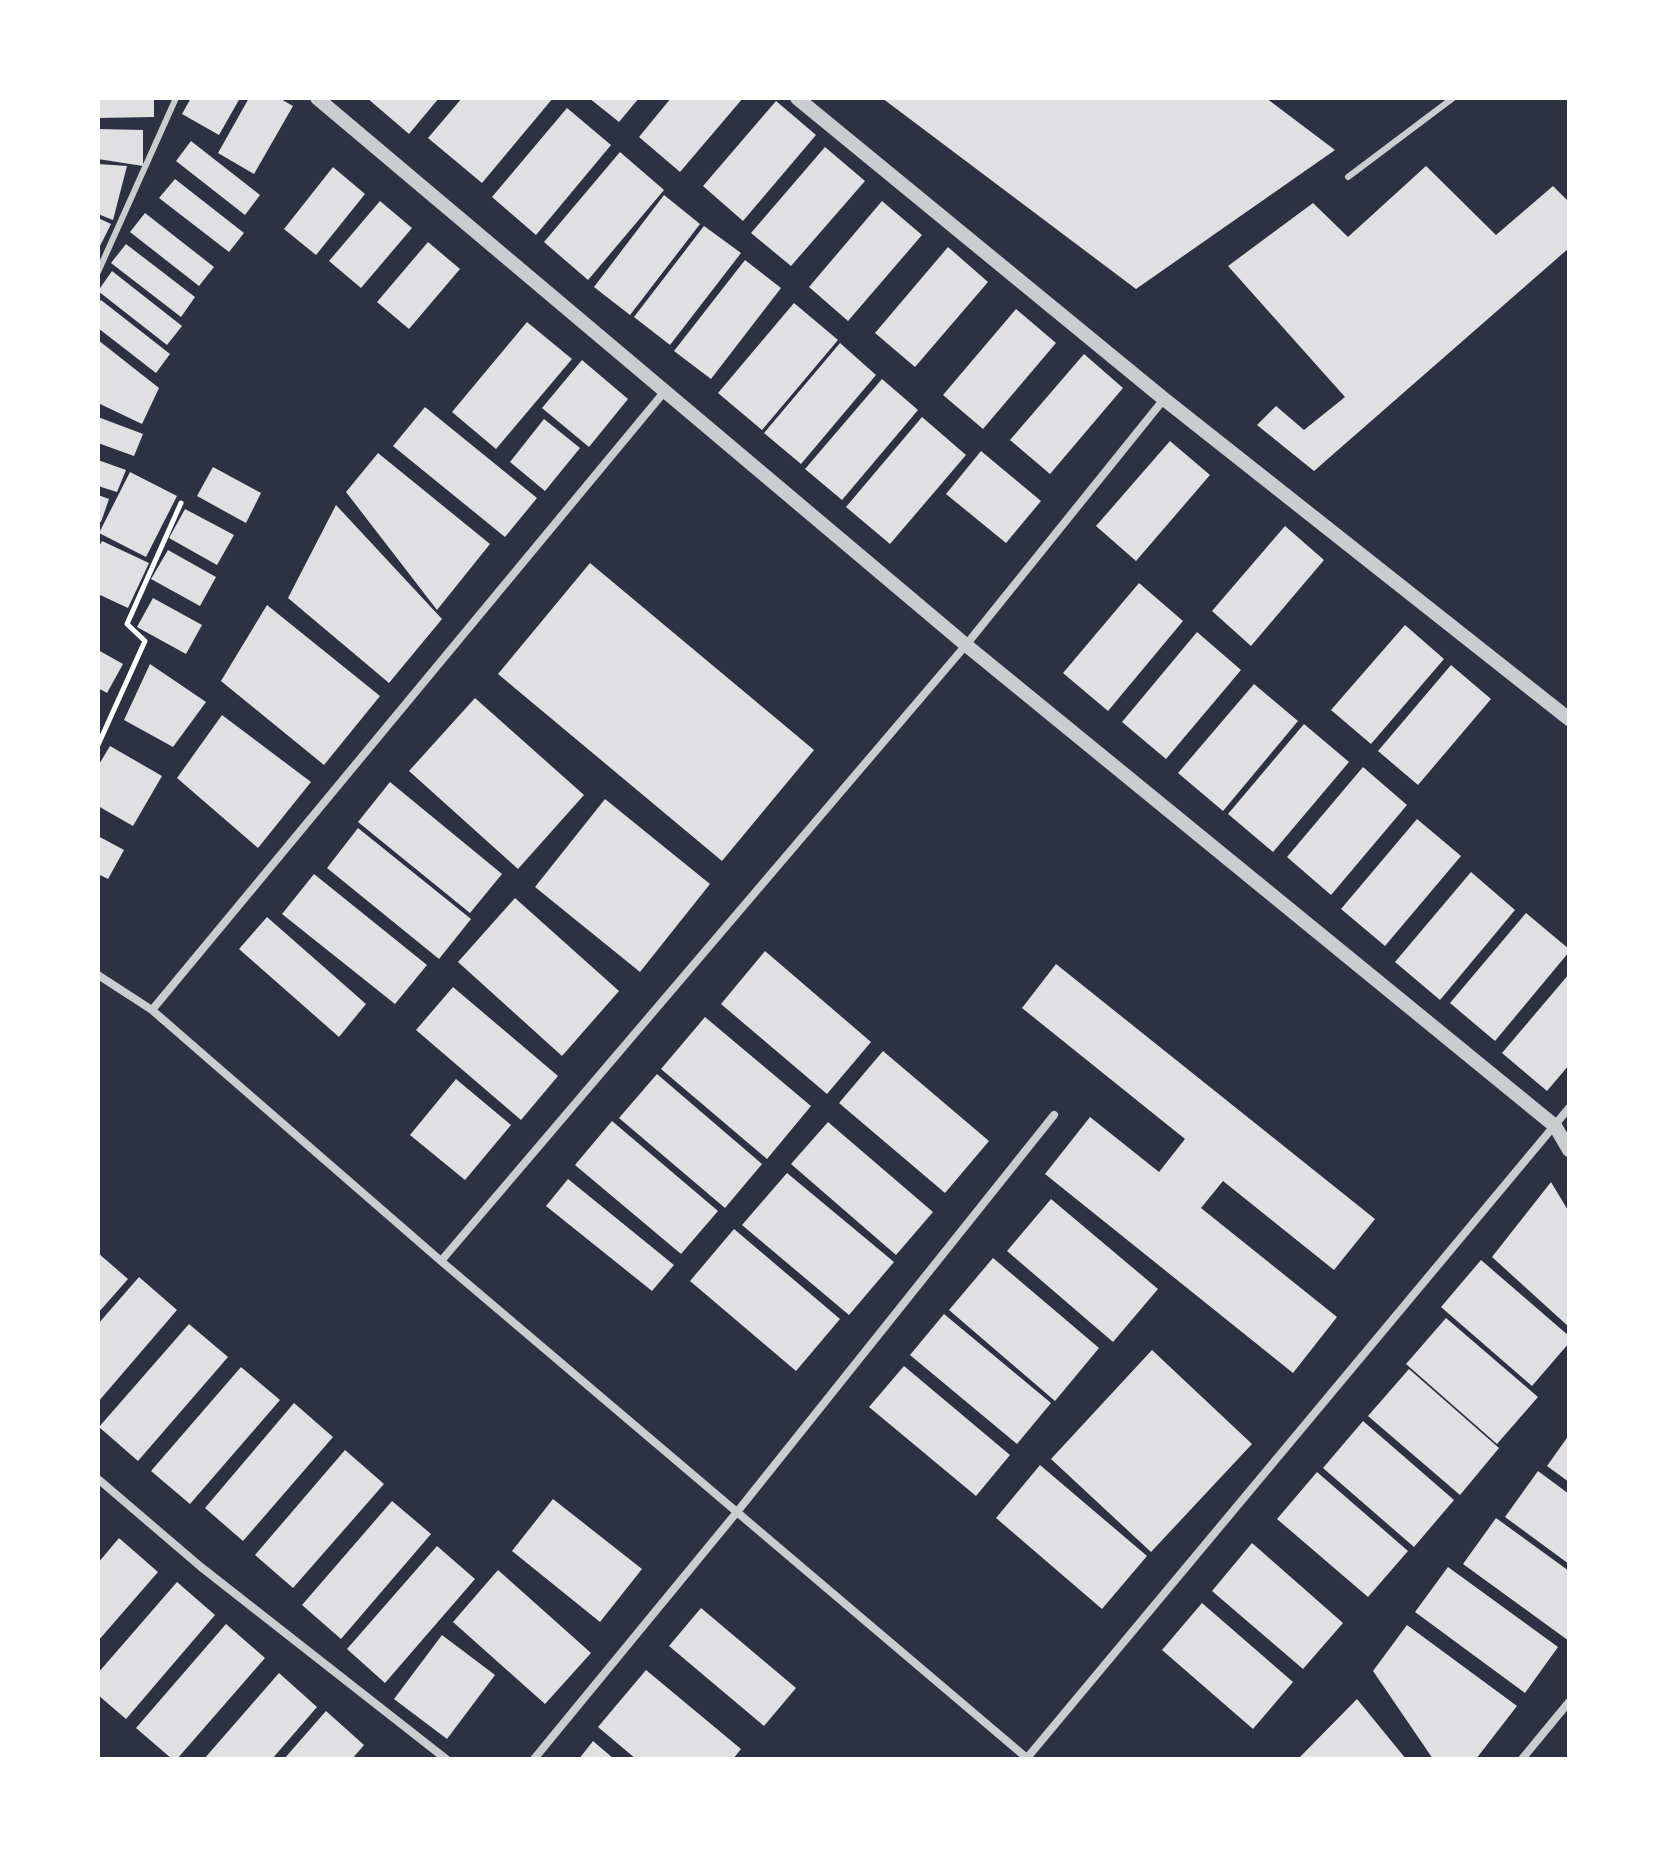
<!DOCTYPE html>
<html>
<head>
<meta charset="utf-8">
<style>
	body { margin:0 }
	#map { position:relative; width:1667px; height:1857px; overflow:hidden; background:#2d3142; font-family:"Source Serif 4",serif }
	canvas { display:block }
	.frame { position:absolute; inset:0; border:100px solid #fff; pointer-events:none }
</style>
</head>
<body>
<div id="map">
<canvas width="1667" height="1857"></canvas>
<div class="frame"></div>
</div>
<script>
const g = document.querySelector('canvas').getContext('2d');
g.lineJoin = 'round';
function paint(path, color) {
  g.fillStyle = color;
  g.fill(path, 'evenodd');
}
function strokePath(path, color, width, dash) {
  g.strokeStyle = color;
  g.lineWidth = width;
  g.lineCap = dash ? 'butt' : 'round';
  g.setLineDash(dash || []);
  g.stroke(path);
}
paint(new Path2D(`
	M98 98H154V117L98 118Z
	M191 98H240L219 135 182 114Z
	M249 98H279L293 106 254 174 218 153Z
	M367 98H439L409 134Z
	M462 98H553L482 183 428 138Z
	M589 98H639L619 122Z
	M671 98H743L680 172 639 137Z
	M882 98H1266L1335 150 1136 289Z
	M776 101 816 135 743 221 703 186Z
	M567 108 611 145 536 235 492 197Z
	M98 129 143 130V166L98 159Z
	M191 141 260 195 245 215 176 161Z
	M825 147 865 181 791 266 751 233Z
	M620 152 664 190 588 280 544 242Z
	M98 164 127 166 113 220 98 214Z
	M1426 166 1496 235 1553 186 1569 202V248L1314 471 1257 425 1276 406 1304 430 1345 397 1228 266 1313 203 1348 237Z
	M333 167 365 194 316 255 284 229Z
	M175 179 244 233 229 252 159 198Z
	M664 195 700 224 630 315 594 287Z
	M380 201 412 228 361 288 329 261Z
	M882 201 922 235 848 321 809 287Z
	M145 213 214 267 199 286 130 232Z
	M98 218 111 224 100 246 98 245Z
	M704 226 741 253 670 345 634 317Z
	M428 242 460 269 409 329 377 302Z
	M126 244 195 297 181 317 111 263Z
	M948 247 988 282 915 367 875 333Z
	M745 260 781 288 711 379 674 351Z
	M112 271 182 326 167 345 98 291Z
	M101 300 170 354 156 373 98 328V304Z
	M794 303 838 340 762 430 718 393Z
	M1016 309 1056 343 983 429 943 395Z
	M527 322 572 359 496 449 452 412Z
	M98 340 159 388 142 424 98 403Z
	M840 343 876 375 801 464 764 433Z
	M1084 354 1123 388 1050 474 1010 440Z
	M582 360 628 399 589 447 542 408Z
	M882 379 918 410 842 500 805 469Z
	M425 407 537 498 505 537 393 446Z
	M98 417 143 434 134 456 98 443Z
	M922 417 966 455 890 544 846 507Z
	M544 419 580 448 545 491 510 462Z
	M1170 441 1210 475 1136 561 1096 526Z
	M981 451 1041 501 1006 543 946 494Z
	M378 453 490 544 437 610 346 492Z
	M98 460 126 470 117 492 98 486Z
	M213 467 261 493 246 523 197 496Z
	M130 472 177 496 146 557 99 533Z
	M98 495 109 499 101 522 98 521Z
	M336 505 442 619 389 683 288 598Z
	M185 509 234 535 217 565 169 538Z
	M1285 526 1324 560 1251 646 1212 611Z
	M102 541 149 563 128 608 98 594V548Z
	M168 550 216 577 200 606 151 579Z
	M590 563 814 750 722 861 498 674Z
	M1139 583 1183 621 1108 711 1063 673Z
	M153 598 202 625 186 654 137 627Z
	M267 605 380 696 324 765 221 681Z
	M1405 625 1444 659 1371 744 1331 710Z
	M1197 632 1241 670 1166 759 1122 722Z
	M98 650 123 664 107 693 98 688Z
	M150 664 206 702 173 747 124 720Z
	M1451 665 1491 699 1418 785 1378 751Z
	M1254 684 1298 721 1223 811 1178 773Z
	M475 698 584 795 518 869 409 771Z
	M222 715 311 782 258 848 177 778Z
	M1304 724 1349 762 1273 852 1228 814Z
	M110 746 162 776 133 826 98 806V766Z
	M1363 767 1407 805 1331 895 1287 857Z
	M390 782 502 874 470 913 358 822Z
	M605 799 710 884 640 972 535 887Z
	M1417 819 1461 856 1385 946 1341 909Z
	M358 828 471 919 439 959 327 868Z
	M98 836 124 850 108 879 98 874Z
	M1471 872 1515 910 1440 1000 1395 962Z
	M314 874 427 965 395 1004 282 914Z
	M515 898 619 991 562 1056 458 962Z
	M1526 913 1569 949V952L1495 1041 1450 1003Z
	M267 917 366 1004 339 1037 239 949Z
	M765 951 871 1042 827 1094 721 1004Z
	M1056 964 1375 1219 1334 1270 1223 1181 1201 1208 1337 1317 1293 1373 1045 1174 1090 1117 1159 1172 1185 1139 1022 1008Z
	M1569 974V1065L1547 1091 1502 1053Z
	M453 987 558 1076 521 1120 416 1030Z
	M705 1017 811 1106 767 1159 661 1069Z
	M883 1051 989 1141 945 1193 839 1103Z
	M657 1074 762 1164 725 1208 619 1118Z
	M456 1079 511 1125 465 1180 410 1135Z
	M612 1121 718 1211 681 1254 575 1165Z
	M828 1122 933 1212 896 1255 791 1164Z
	M787 1173 894 1262 849 1315 742 1225Z
	M568 1179 674 1265 652 1291 546 1206Z
	M1551 1182 1569 1212V1327L1492 1257Z
	M1051 1199 1158 1289 1113 1342 1007 1251Z
	M734 1229 840 1319 796 1371 690 1281Z
	M98 1253 128 1279 98 1313Z
	M993 1258 1099 1348 1055 1401 949 1310Z
	M1481 1260 1569 1336V1343L1532 1386 1441 1307Z
	M139 1277 177 1310 98 1402V1324Z
	M944 1314 1051 1403 1017 1444 910 1355Z
	M1446 1318 1538 1397 1497 1444 1406 1364Z
	M189 1324 228 1357 138 1461 99 1427Z
	M1152 1350 1252 1444 1151 1552 1051 1459Z
	M904 1366 1010 1455 976 1496 869 1407Z
	M241 1367 280 1400 190 1504 151 1471Z
	M1409 1369 1499 1448 1460 1495 1368 1416Z
	M294 1403 333 1437 243 1541 205 1508Z
	M1363 1421 1454 1500 1414 1547 1323 1468Z
	M1569 1435V1482L1547 1466Z
	M345 1450 384 1484 293 1588 255 1555Z
	M1040 1465 1147 1556 1102 1609 996 1518Z
	M1538 1471 1569 1494V1564L1505 1517Z
	M1317 1472 1408 1551 1368 1597 1277 1519Z
	M553 1499 642 1569 600 1622 512 1551Z
	M392 1501 431 1534 341 1639 302 1605Z
	M1496 1518 1569 1571V1641L1463 1564Z
	M119 1538 158 1572 98 1641V1563Z
	M1252 1543 1343 1623 1303 1669 1212 1591Z
	M437 1546 475 1579 385 1683 347 1649Z
	M1448 1567 1558 1647 1525 1693 1415 1612Z
	M498 1570 591 1653 545 1704 453 1622Z
	M177 1582 215 1615 126 1719 98 1695V1673Z
	M1202 1603 1293 1682 1253 1729 1162 1650Z
	M701 1608 796 1688 764 1726 669 1646Z
	M226 1624 265 1658 177 1759H172L136 1728Z
	M1407 1625 1517 1706 1476 1759H1433L1373 1671Z
	M442 1635 495 1675 447 1739 394 1699Z
	M646 1670 741 1749 733 1759H636L598 1727Z
	M279 1673 317 1707 272 1759H204Z
	M1357 1699 1406 1759H1298Z
	M326 1711 364 1745 352 1759H284Z
	M593 1741 614 1759H579Z`), '#e0e0e3');
strokePath(new Path2D(`
	M98 745 145 641 127 624 181 503`), '#fff', 5);
strokePath(new Path2D(`
	M1348 177 1453 98
	M98 272 176 98`), '#caccd0', 6);
strokePath(new Path2D(`
	M98 975 152 1010 441 1261 1028 1759
	M152 1010 665 391
	M441 1261 966 645 1164 399
	M98 1479 201 1567 446 1759
	M1027 1758 1569 1108
	M534 1759 737 1512 1054 1115
	M1522 1759 1569 1702`), '#caccd0', 8);
strokePath(new Path2D(`
	M317 98 966 645 1555 1126 1569 1150
	M797 98 1164 399 1569 719`), '#caccd0', 14);
</script>
</body>
</html>
